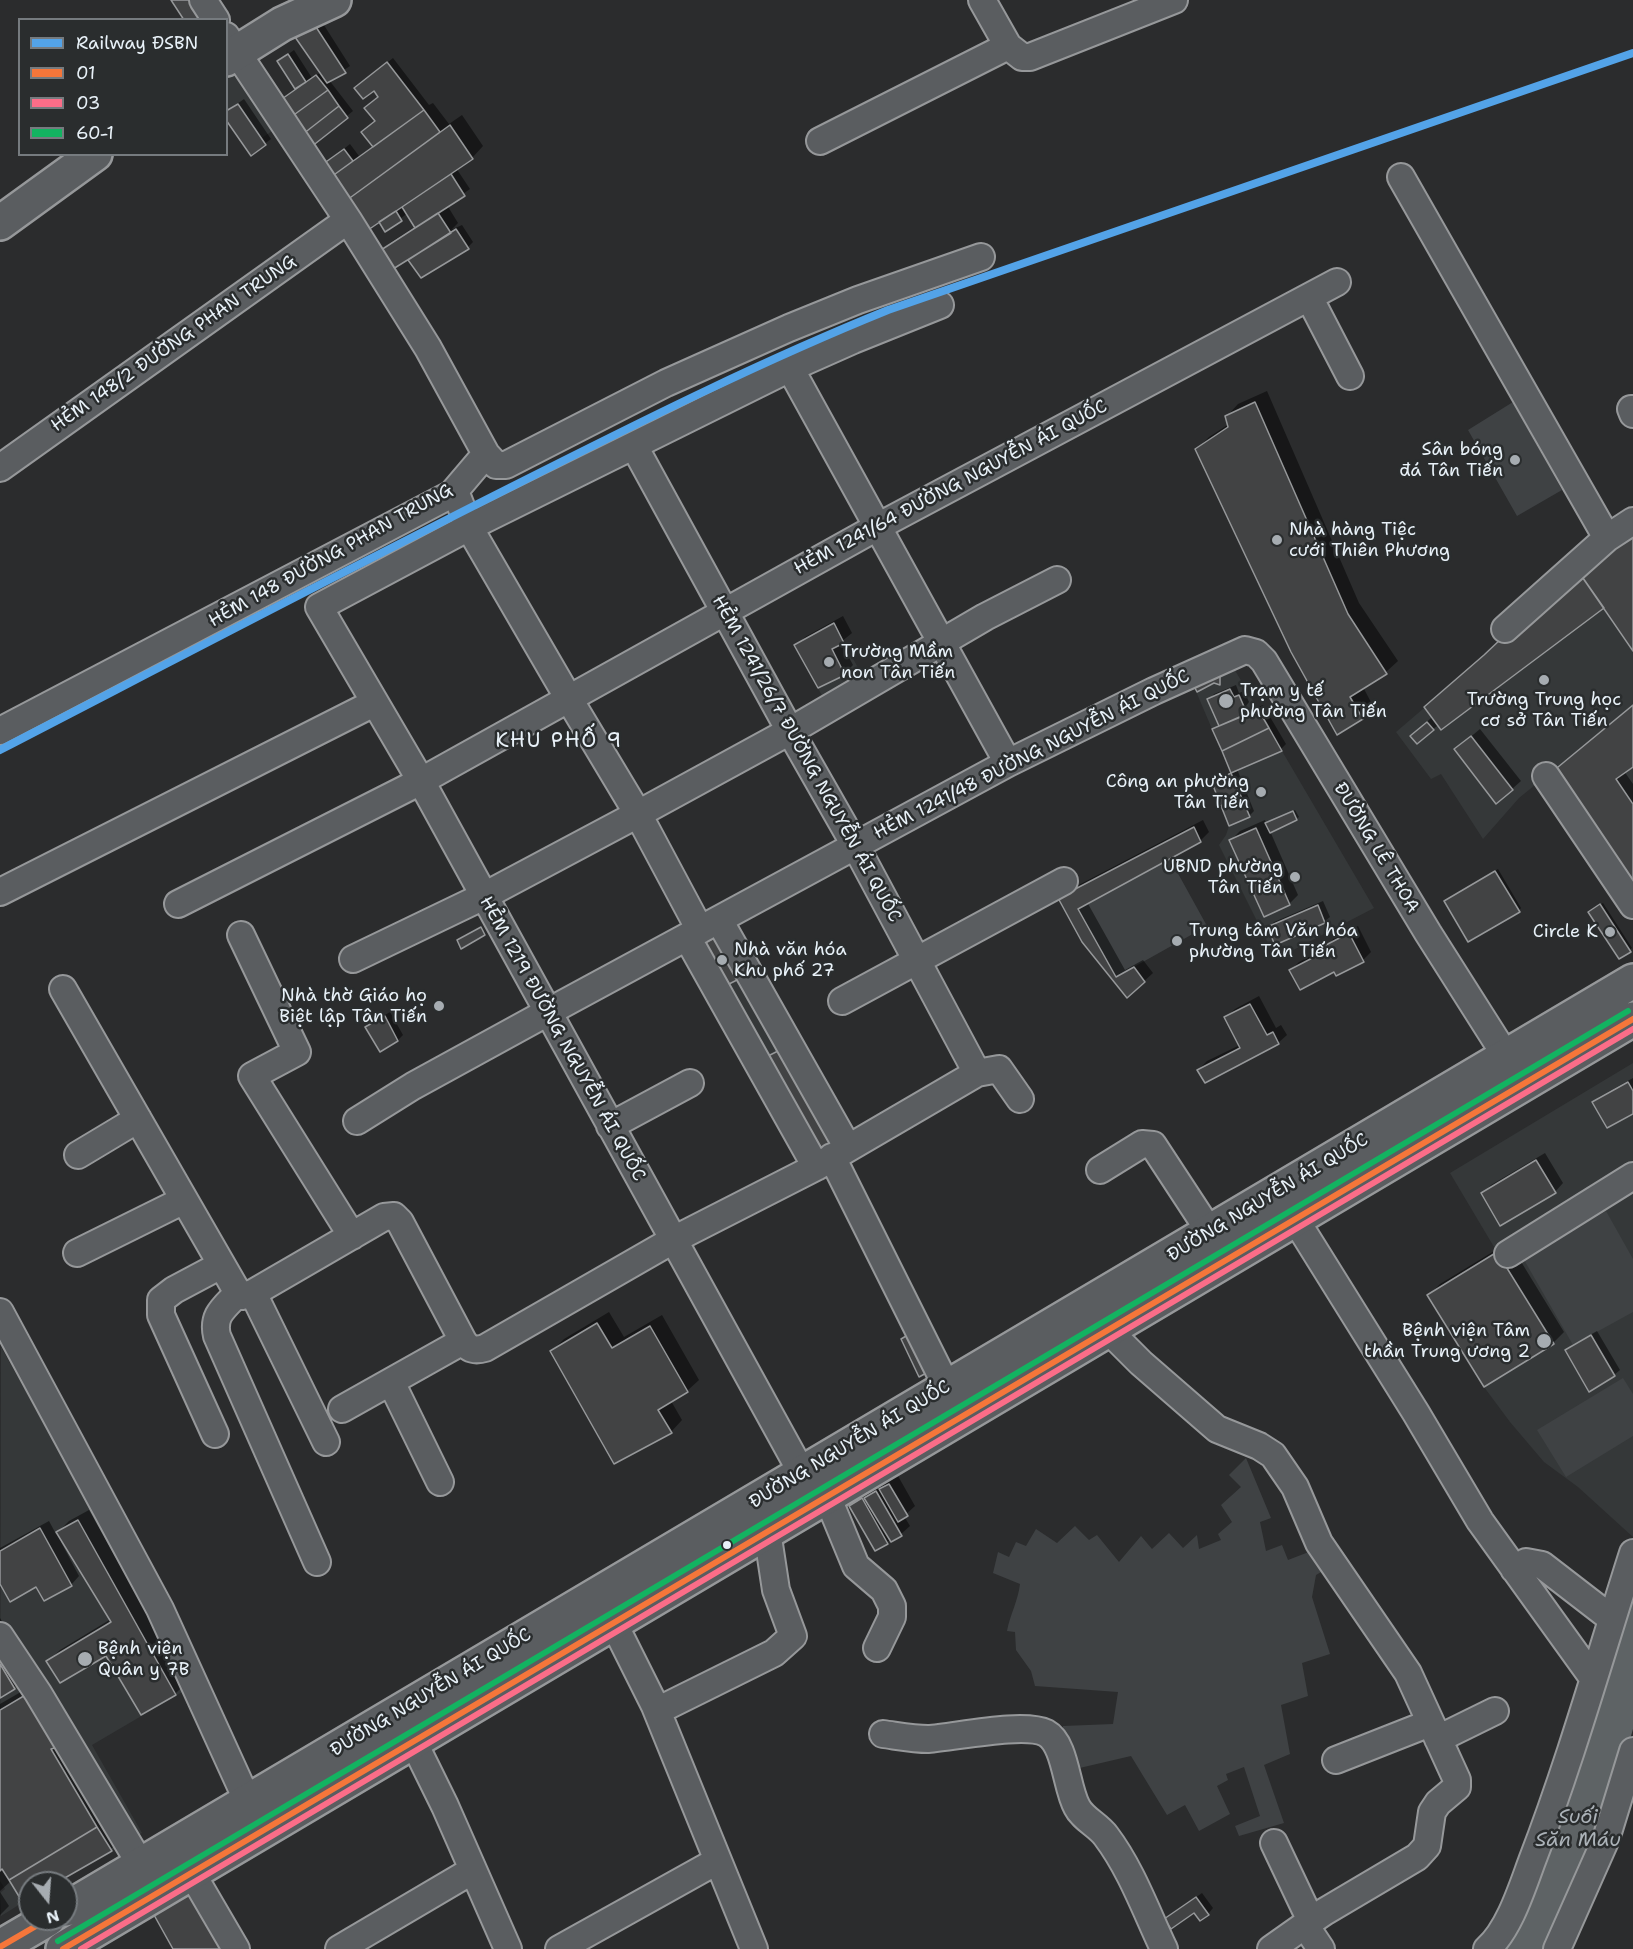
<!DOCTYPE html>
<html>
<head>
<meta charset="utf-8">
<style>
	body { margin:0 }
	#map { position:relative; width:1633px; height:1949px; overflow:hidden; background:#2b2c2d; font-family:"Shantell Sans",sans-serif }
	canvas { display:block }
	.legend { position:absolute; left:18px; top:18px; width:210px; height:138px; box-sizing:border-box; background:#2a2d2e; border:2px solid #767b7f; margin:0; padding:8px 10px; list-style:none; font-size:18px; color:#e8f1f8 }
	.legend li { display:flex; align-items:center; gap:12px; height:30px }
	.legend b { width:30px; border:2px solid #767b7f }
	.north { position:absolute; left:18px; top:1871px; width:60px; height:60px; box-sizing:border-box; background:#2a2d2e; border:2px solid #767b7f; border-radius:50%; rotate:163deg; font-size:16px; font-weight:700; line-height:24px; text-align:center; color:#e8f1f8 }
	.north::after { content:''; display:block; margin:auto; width:21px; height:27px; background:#a6acb1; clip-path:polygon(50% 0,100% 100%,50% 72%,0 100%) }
</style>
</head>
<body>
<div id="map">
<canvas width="1633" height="1949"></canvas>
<ul class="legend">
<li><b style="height:8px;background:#53a3e8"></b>Railway ĐSBN</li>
<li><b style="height:8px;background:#f5763a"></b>01</li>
<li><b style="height:8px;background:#fb6d88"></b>03</li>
<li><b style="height:8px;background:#13b361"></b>60-1</li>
</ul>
<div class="north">N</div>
</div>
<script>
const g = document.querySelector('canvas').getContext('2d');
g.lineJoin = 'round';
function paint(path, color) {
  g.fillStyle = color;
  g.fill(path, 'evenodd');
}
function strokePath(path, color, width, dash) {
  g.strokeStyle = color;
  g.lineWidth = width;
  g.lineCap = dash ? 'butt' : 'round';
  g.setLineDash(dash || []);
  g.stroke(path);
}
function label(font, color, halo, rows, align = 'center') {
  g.font = font + ' "Shantell Sans",sans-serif';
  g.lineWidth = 5;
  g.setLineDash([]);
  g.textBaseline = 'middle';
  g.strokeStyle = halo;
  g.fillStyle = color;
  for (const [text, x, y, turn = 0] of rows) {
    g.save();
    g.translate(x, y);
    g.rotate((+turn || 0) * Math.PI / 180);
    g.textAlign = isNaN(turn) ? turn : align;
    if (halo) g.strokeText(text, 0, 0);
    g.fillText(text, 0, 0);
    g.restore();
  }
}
paint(new Path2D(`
	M236 73 275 129 262 138 266 145 251 156 227 120 226 79Z
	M1633 529V893L1551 772 1519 798 1483 839 1441 774 1431 779 1396 732Z
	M834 623 864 679 825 701 794 645Z
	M1233 667 1258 709 1212 729 1192 682Z
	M1282 751 1374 908 1276 959 1219 845 1226 835 1229 826 1212 783Z
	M743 977 839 1146 819 1157 725 986Z
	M1633 1063V1537L1578 1487 1544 1462 1510 1422 1484 1387 1427 1295 1497 1252 1450 1173Z
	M1 1347 93 1511 155 1627 184 1691 92 1745 142 1833 56 1883H30V1898L1 1916 0 1893 5 1889 0 1881Z`), '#353839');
paint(new Path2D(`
	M1513 402 1562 490 1517 516 1468 430Z
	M1170 859 1207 926 1116 977 1078 909Z
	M1606 1211 1633 1259V1312L1573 1345 1523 1258Z
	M1623 1378 1633 1394V1436L1566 1477 1537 1430Z
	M1246 1458 1271 1518 1260 1522 1266 1551 1282 1545 1288 1560 1314 1550 1328 1568 1316 1575 1312 1597 1330 1654 1302 1663 1308 1696 1281 1705 1290 1754 1264 1765 1284 1823 1239 1836 1235 1826 1260 1816 1244 1767 1226 1774 1228 1780 1217 1786 1230 1814 1199 1831 1185 1805 1167 1815 1131 1756 1071 1770 1063 1743V1726L1113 1724 1118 1692 1035 1686 1031 1671 1016 1650 1015 1632 1007 1631C1010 1615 1018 1601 1020 1584L993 1573 998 1552 1009 1557 1016 1542 1026 1546 1036 1529 1057 1543 1075 1526 1089 1540 1097 1535 1119 1562 1141 1536 1152 1549 1169 1533 1183 1548 1197 1535 1199 1549 1221 1540 1218 1534 1232 1522 1221 1505 1241 1487 1229 1475Z`), '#3f4244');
paint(new Path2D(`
	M1633 1574V1729L1601 1840 1550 1949H1496Z`), '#5e6365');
paint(new Path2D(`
	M322 22 350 66 329 80 353 111 311 145 281 101 296 88 279 61 294 50 312 78 321 72 297 37 303 32Z
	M393 58 429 105 433 103 449 124 462 115 483 146 472 158 456 168 470 189 447 205 458 223 451 230 462 225 473 242 468 247 421 276 409 258 382 250 391 242 416 226 408 213 386 229 380 220 349 200 353 195 347 197 325 164 350 144 359 156 373 146 380 97 374 89 356 88Z
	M244 99 271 139 251 154 230 109Z
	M1267 391 1359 603 1398 661 1386 672 1363 687 1373 706 1362 717 1197 449 1209 437 1229 424 1227 416 1238 404Z
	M1633 527V648L1605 606 1433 729 1412 736Z
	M843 616 852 633 841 642 853 665 844 674 796 646 805 637Z
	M1236 685 1239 693 1244 691 1249 702 1246 706 1248 711 1263 705 1286 744 1281 749 1237 769 1254 811 1249 816 1213 783 1219 778 1232 771 1214 730 1220 724 1209 700 1214 694Z
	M1633 705V765L1624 771 1633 784V891L1554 772Z
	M1480 729 1521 781 1512 789 1456 749Z
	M1295 810 1299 817 1296 819 1270 831 1298 895 1289 904 1231 840 1240 831 1265 820 1266 824Z
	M1203 820 1209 832 1200 841 1087 902 1125 970 1143 960 1153 973 1128 996 1084 941 1069 890Z
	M1498 869 1521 908 1519 911 1448 899Z
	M1323 901 1330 917 1324 922 1269 927 1274 922Z
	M1603 903 1632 948 1619 957 1592 910Z
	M1358 926 1371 952 1363 960 1335 970H1291L1299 962 1326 948 1334 938Z
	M1259 996 1276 1028 1281 1025 1287 1035 1278 1043 1198 1070 1207 1061 1240 1045 1226 1017 1235 1009Z
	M390 1012 403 1035 398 1040 367 1027 373 1022Z
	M1633 1078V1112L1594 1102 1599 1097Z
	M1545 1153 1563 1183 1555 1192 1482 1194 1491 1185Z
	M1509 1242 1564 1332 1553 1343 1429 1295 1440 1284Z
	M609 1312 624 1337 662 1315 699 1380 687 1391 671 1401 682 1420 671 1432 552 1351 564 1339Z
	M1597 1331 1620 1370 1614 1375 1589 1390 1566 1351 1572 1345Z
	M898 1476 915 1506 904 1516 910 1526 901 1534 875 1549 851 1506 859 1497 871 1491 872 1492Z
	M89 1510 186 1683 175 1694 106 1654 48 1661 60 1650 111 1619 63 1541 61 1542 79 1576 71 1585H36L0 1581V1548L49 1521 56 1534 69 1521Z
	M0 1618 31 1670 14 1688 0 1696Z
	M45 1678 75 1728 69 1733 119 1841 111 1849 53 1883H30V1897L11 1881 0 1891V1704Z
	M0 1892 9 1906 0 1915Z
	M1202 1893 1213 1908 1208 1914 1195 1911 1166 1919Z`), '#0007');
const building = new Path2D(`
	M171 0H194L208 20H184Z
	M316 27 346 73 327 83 295 37Z
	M288 54 306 82 295 89 277 61Z
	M387 62 424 110 373 147 361 132 375 121 364 108 378 97 374 91 363 99 354 88Z
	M316 75 328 90 291 117 279 101Z
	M328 90 339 106 303 134 291 117Z
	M238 104 266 145 251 156 226 120V111Z
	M339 106 348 118 311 147 303 134Z
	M424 110 440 132 347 200 331 177Z
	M450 125 473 159 368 230 347 200Z
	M344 149 353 161 331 177 323 164Z
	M451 174 465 196 415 228 402 207Z
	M396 211 402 221 385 232 379 222Z
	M438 213 451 233 393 269 381 250Z
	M456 229 469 249 421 278 408 260Z
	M1255 402 1348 614 1387 674 1350 697 1363 719 1337 735 1291 652 1195 449 1228 427 1225 416Z
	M1633 529V651L1576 568Z
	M1576 568 1604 608 1441 730 1424 707 1484 655Z
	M834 623 844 643 832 649 845 675 818 688 794 645Z
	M1220 673V685L1214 683 1197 692 1192 682Z
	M1230 689 1234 697 1239 695 1245 709 1240 711 1243 716 1219 726 1207 699Z
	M1633 705V767L1616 779 1633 804V893L1552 772Z
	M1258 709 1269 728 1222 751 1212 729Z
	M1427 722 1434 730 1417 744 1410 736Z
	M1269 728 1282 751 1231 773 1222 751Z
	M1471 736 1513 790 1496 804 1454 749Z
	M1231 773 1250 817 1229 826 1212 783Z
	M1293 811 1297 820 1270 833 1265 823Z
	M1194 827 1201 842 1078 909 1116 977 1134 967 1145 982 1127 998 1082 942 1058 898Z
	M1256 828 1290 905 1264 917 1229 840Z
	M1495 871 1520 912 1468 942 1444 901Z
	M1600 904 1631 952 1619 959 1588 912Z
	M1318 905 1325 923 1275 945 1267 927Z
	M481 927 485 935 461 949 457 940Z
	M1349 933 1364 962 1336 976 1334 972 1300 990 1289 970 1326 951 1324 946Z
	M720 935 743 977 725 986 702 944Z
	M1250 1004 1267 1035 1273 1032 1279 1044 1205 1083 1197 1070 1240 1048 1224 1017Z
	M385 1016 398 1041 380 1052 365 1027Z
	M784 1048 839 1146 819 1157 764 1058Z
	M1628 1082 1633 1091V1114L1607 1128 1592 1102Z
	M1536 1160 1556 1193 1500 1226 1481 1193Z
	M1497 1252 1554 1344 1484 1387 1427 1295Z
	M597 1323 612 1348 650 1326 688 1392 658 1410 672 1433 614 1464 550 1351Z
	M913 1332 932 1370 919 1377 901 1339Z
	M1591 1335 1615 1376 1589 1392 1565 1350Z
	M889 1484 908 1516 898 1522 879 1489Z
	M876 1491 902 1536 891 1542 864 1498Z
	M862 1498 888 1544 875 1551 849 1506Z
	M78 1520 176 1695 141 1715 106 1656 60 1683 46 1661 111 1622 56 1532Z
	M40 1528 72 1586 44 1601 36 1587 10 1602 0 1584V1551Z
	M0 1664 15 1689 0 1698Z
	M27 1694 58 1747 51 1749 97 1827 9 1880 2 1869 0 1871V1710Z
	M97 1827 112 1851 56 1883H30V1898L23 1903 9 1880Z
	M190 1882 228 1949H173L149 1906Z
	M1196 1897 1209 1915 1200 1921 1194 1913 1171 1929 1164 1919Z`);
paint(building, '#424344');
strokePath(building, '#96989a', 1.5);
const minor = new Path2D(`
	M203 0 216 20
	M982 0 1008 46 1022 57H1030L1174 0
	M820 141 1008 46
	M1401 177 1607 538
	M1309 297 1350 376
	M790 368 1008 763
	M1631 409 1633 414
	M634 446 790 731 855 845 977 1073
	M486 454 496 465H506L666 383 789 328 858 300 981 257
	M0 468 348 220
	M455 491 469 527 569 699 638 814 700 930
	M1505 629 1607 538 1633 521
	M0 731 452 494 486 454 428 348 348 220 226 36
	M1546 776 1633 905
	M0 892 374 703
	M178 904 421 781 879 526 1337 282
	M719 920 848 1148
	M241 935 297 1052 252 1076 352 1236
	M687 937 816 1167
	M353 959 484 896 638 814 790 731 985 617 1057 580
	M63 989 238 1293 242 1296 253 1293 384 1217 394 1216 400 1222 463 1341C469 1350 475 1351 485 1348L673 1240 816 1167 977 1073 999 1069 1020 1099
	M842 1001 1064 881
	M357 1121 413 1086 548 1012 1008 763 1154 691 1245 650 1256 653 1264 661 1428 933 1506 1056
	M610 1126 690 1083
	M78 1155 138 1119
	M832 1157 947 1387
	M1100 1170 1142 1144 1153 1145 1210 1232
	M1295 1219 1416 1413 1480 1521 1593 1678
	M77 1253 184 1200
	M1508 1254 1633 1176
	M238 1293C224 1308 212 1315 217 1336L317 1562
	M253 1293 326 1442
	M0 1312 160 1609 248 1802
	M1108 1330 1141 1363 1217 1429 1259 1446 1273 1455 1295 1487 1319 1543 1408 1673 1457 1780V1787L1438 1803 1432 1812 1427 1846 1417 1857 1324 1912 1305 1925 1321 1949
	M391 1382 440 1482
	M342 1409 463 1341
	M215 1434 161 1315V1300L174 1290 221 1265
	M802 1473 421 781 319 607 469 527 790 368 853 340 940 305
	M827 1496 856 1566 884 1590 892 1606V1617L877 1648
	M1514 1569 1526 1562 1542 1565 1612 1619
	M613 1622 655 1706 754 1949
	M0 1636 38 1693 141 1865
	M657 1711 774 1653 793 1636 776 1590 767 1531
	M883 1734C898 1736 914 1739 928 1739 956 1737 1024 1722 1046 1733 1066 1744 1066 1788 1077 1807 1083 1819 1098 1825 1106 1836 1131 1869 1146 1911 1164 1949
	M1438 1739 1495 1711
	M413 1741 445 1806 508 1949
	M1336 1760 1430 1723
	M1274 1843 1311 1921
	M191 1872 236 1949
	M339 1949 473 1870
	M559 1949 717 1861
	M1271 1949 1305 1925
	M1487 1949C1509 1930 1522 1888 1532 1861 1571 1760 1600 1656 1633 1553
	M1557 1949 1606 1839 1633 1751`);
const major = new Path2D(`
	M226 59 282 24 334 0
	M0 223 95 154
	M66 1909 1633 981
	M0 1947 48 1919
	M63 1949 1633 1019`);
strokePath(minor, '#96989a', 30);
strokePath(major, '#96989a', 38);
strokePath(minor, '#5a5d60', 26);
strokePath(major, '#5a5d60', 33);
strokePath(new Path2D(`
	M0 1947 48 1919
	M63 1949 1633 1019`), '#f5763a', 6);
strokePath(new Path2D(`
	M81 1949 1633 1029`), '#fb6d88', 6);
strokePath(new Path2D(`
	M58 1941 1628 1011`), '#13b361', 6);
strokePath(new Path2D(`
	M0 750C174 660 348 569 523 481 644 420 762 361 888 310L1633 53`), '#53a3e8', 8);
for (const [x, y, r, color] of [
	[1515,460,6,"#a6acb1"],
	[1277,540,6,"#a6acb1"],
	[829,662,6,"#a6acb1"],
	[1544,680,6,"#a6acb1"],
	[1226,701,8,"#a6acb1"],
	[1261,792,6,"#a6acb1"],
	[1295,877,6,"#a6acb1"],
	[1610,932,6,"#a6acb1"],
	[1177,941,6,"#a6acb1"],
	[722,960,6,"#a6acb1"],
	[439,1006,6,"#a6acb1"],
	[1544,1341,8,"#a6acb1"],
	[727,1545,5,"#e8f1f8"],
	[85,1659,8,"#a6acb1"]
]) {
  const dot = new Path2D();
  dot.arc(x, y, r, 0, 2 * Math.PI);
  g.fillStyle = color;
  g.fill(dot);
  strokePath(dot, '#2a2d2e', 2);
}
label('18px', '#e8f1f8', '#2a2d2e', [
	["HẺM 148/2 ĐƯỜNG PHAN TRUNG",174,344,-35],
	["HẺM 1241/64 ĐƯỜNG NGUYỄN ÁI QUỐC",951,488,-28],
	["HẺM 148 ĐƯỜNG PHAN TRUNG",331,556,-29],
	["HẺM 1241/48 ĐƯỜNG NGUYỄN ÁI QUỐC",1032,755,-27],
	["HẺM 1241/26/7 ĐƯỜNG NGUYỄN ÁI QUỐC",806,759,61],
	["ĐƯỜNG LÊ THOA",1376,848,59],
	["HẺM 1219 ĐƯỜNG NGUYỄN ÁI QUỐC",562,1039,61],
	["ĐƯỜNG NGUYỄN ÁI QUỐC",1268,1198,-31],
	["ĐƯỜNG NGUYỄN ÁI QUỐC",850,1445,-31],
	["ĐƯỜNG NGUYỄN ÁI QUỐC",431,1693,-31]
]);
label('18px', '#e8f1f8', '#2a2d2e', [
	["Sân bóng",1503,450],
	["đá Tân Tiến",1503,471],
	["Nhà hàng Tiệc",1289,530,"left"],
	["cưới Thiên Phương",1289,551,"left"],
	["Trường Mầm",841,652,"left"],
	["non Tân Tiến",841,673,"left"],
	["Trạm y tế",1240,691,"left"],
	["phường Tân Tiến",1240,712,"left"],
	["Trường Trung học",1544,700,"center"],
	["cơ sở Tân Tiến",1544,721,"center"],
	["Công an phường",1249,782],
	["Tân Tiến",1249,803],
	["UBND phường",1283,867],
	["Tân Tiến",1283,888],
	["Trung tâm Văn hóa",1189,931,"left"],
	["phường Tân Tiến",1189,952,"left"],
	["Circle K",1598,932],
	["Nhà văn hóa",734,950,"left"],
	["Khu phố 27",734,971,"left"],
	["Nhà thờ Giáo họ",427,996],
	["Biệt lập Tân Tiến",427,1017],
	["Bệnh viện Tâm",1530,1331],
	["thần Trung ương 2",1530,1352],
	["Bệnh viện",98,1649,"left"],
	["Quân y 7B",98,1670,"left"]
], 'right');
label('italic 20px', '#acb3b9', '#2a2d2e', [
	["Suối",1578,1818],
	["Săn Máu",1578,1841]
]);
g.letterSpacing = '1.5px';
label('21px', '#e8f1f8', '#2a2d2e', [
	["KHU PHỐ 9",559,742]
]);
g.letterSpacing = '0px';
</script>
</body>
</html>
